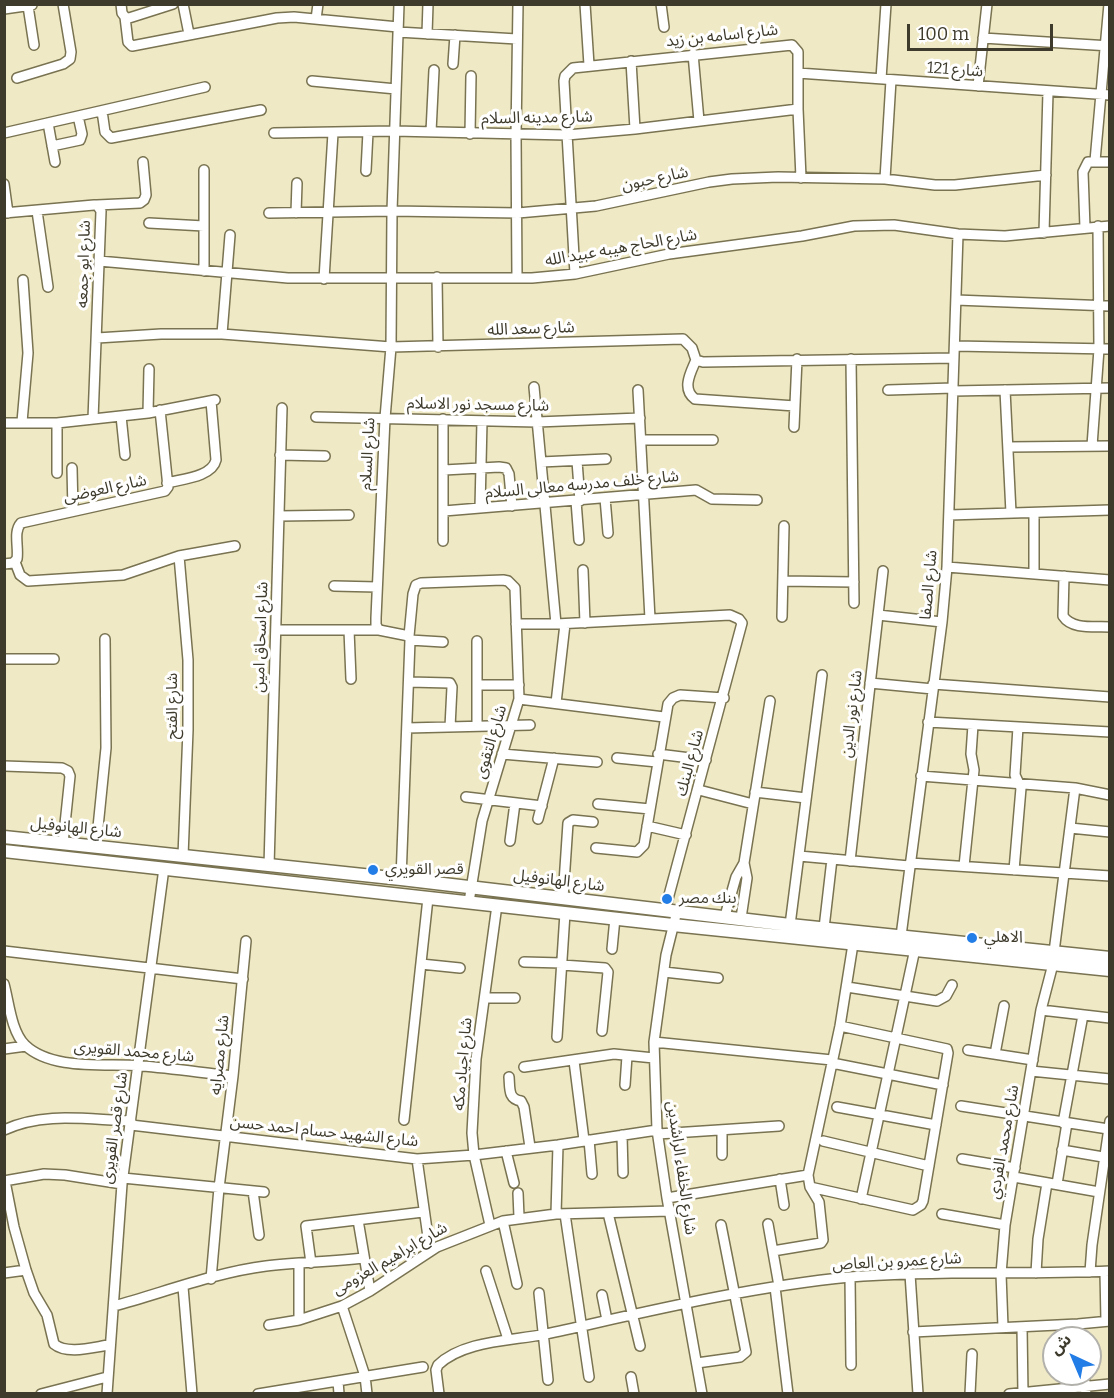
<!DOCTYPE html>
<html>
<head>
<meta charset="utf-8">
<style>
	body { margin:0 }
	#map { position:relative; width:1114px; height:1398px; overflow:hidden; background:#f0e9c5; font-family:Bitter,"Noto Sans Arabic",serif }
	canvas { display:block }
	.frame { position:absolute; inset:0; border:6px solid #3e3b2d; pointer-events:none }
	.north { position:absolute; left:1042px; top:1326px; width:60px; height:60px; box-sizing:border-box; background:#fff; border:2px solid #b2b1ab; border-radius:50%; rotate:316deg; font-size:16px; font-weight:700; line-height:24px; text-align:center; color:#3e3b2d }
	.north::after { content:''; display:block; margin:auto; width:21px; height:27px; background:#237de7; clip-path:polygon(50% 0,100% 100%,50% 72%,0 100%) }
	.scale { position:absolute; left:907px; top:24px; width:146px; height:27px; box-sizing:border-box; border:3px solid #3e3b2d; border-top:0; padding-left:8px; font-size:18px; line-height:21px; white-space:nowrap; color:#3e3b2d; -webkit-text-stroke:4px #fff; paint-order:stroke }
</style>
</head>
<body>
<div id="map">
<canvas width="1114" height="1398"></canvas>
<div class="frame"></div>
<div class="north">ش</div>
<div class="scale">100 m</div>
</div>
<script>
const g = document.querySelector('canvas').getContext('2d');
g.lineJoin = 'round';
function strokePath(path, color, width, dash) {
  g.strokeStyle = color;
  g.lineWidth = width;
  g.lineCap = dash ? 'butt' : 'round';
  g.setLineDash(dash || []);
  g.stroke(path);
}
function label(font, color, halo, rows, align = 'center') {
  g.font = font + ' Bitter,"Noto Sans Arabic",serif';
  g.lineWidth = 6;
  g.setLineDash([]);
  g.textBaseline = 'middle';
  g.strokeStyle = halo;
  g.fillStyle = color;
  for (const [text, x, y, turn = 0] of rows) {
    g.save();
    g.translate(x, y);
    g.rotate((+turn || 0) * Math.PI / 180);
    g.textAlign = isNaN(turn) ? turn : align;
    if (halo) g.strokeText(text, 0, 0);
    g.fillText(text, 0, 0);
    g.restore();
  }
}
const street = new Path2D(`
	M121 4 122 13 125 17 129 18 173 4
	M183 4 189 34
	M399 4 392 211 391 347 385 418 376 618V625L379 630 409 636 410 640 401 879
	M585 4 589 65
	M661 4 664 27
	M28 6 34 45
	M4 9 32 5
	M125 17 128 42 132 46 277 18 294 17 398 27
	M316 19 318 4
	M398 32 517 39
	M427 34 428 4
	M983 38 1110 46
	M693 54 699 121
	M631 61 635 129
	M453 64 455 35
	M798 73 1110 95
	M17 78 63 64 70 59 71 52 63 4
	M881 79 886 4
	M312 81 396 89
	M978 86 987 4
	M102 111 105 132 111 138 261 110
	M48 123 55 162
	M431 132 434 70
	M4 133 205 87
	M274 133 394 131 567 135 635 129 798 109
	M470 134 471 76
	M52 146 80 140 82 134 78 116
	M1095 161 1109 4
	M366 171 368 132
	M885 179 891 80
	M4 184 8 213
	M97 205 140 203 144 200 146 195 143 162
	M37 211 48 287
	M4 213 94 205H97L101 211 93 419
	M269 213 392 211 518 213 596 206 709 182 732 179 778 177 885 179 935 185H955L1046 175
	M296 213 297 183
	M149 223 204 226
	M1085 228 1083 172 1088 162H1110
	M1044 233 1048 92
	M99 261 288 278H532L575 274 669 254 802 236 854 226 894 225 958 234 1005 236 1110 226
	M204 271V170
	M575 274 564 81 565 76 573 68 792 45 798 52V109L801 178
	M437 277 438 347
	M517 278 516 135 518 4
	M324 279 333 133
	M956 300 1110 306
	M222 334 230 235
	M97 338 161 334H222L391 347 683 339 692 348 696 360 703 362 954 358
	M955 346 1110 349
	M851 359 854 603
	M696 360C691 372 681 389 695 399L795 406
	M534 387 556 624
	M638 390 650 619
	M888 390 953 388
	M1005 390 1011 513
	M953 391 1110 388
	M148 413 149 369
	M121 416 125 455
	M316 417 537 422 640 418
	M22 422 28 353 23 280
	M4 423H57L148 413 215 400
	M794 427 797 359
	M641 440H713
	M1092 446 1099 349 1098 226
	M1008 447 1110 446
	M280 455 325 456
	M577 461 580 501
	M541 462 606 459
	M72 468 73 511
	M444 470 499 467 506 468 509 474 512 506
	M57 473V423
	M167 483C182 479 212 477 216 460L211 401
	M605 498 608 533
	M576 501 579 540
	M480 508 482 421
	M444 511 696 490 712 499 757 500
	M949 515 1110 510
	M279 516 349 515
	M443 541V419
	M179 556 188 660V730L183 856
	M15 562 20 575 28 581 123 575 179 556 235 546
	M4 564 13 563 17 559C19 547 13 532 21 523L165 491 168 487 160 410
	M947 567 1110 580
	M583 570 585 623
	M1034 574V513
	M1064 576 1063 616C1072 630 1095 626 1110 627
	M783 581 854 582
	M334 586 377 587
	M878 615 942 622
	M782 617 784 526
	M516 624H556L730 615 739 619 742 623 665 910
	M276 630H379
	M349 630 351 679
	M409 636 413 594 416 585 421 583 503 580 508 581 515 588 519 699 482 821 469 902
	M410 640 443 642
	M4 659H54
	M409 682 450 683 452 687 450 727
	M870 683 933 689
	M933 684 1110 697
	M477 685H519
	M519 699 664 717
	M556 703 565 624
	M928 722 1110 732
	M477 726V641
	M407 728 530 725
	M502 754 597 762
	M658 754 706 760
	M617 758 657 762
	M4 766 62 768 68 771 70 776 63 843
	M921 776 1075 788 1110 795
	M699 790 753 804
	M755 792 806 798
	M466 797 542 806
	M598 804 650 809
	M538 819 554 758
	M647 826 686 835
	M1070 828 1110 832
	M510 841 515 803
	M96 847 106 748 105 639
	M596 848 637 852 644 845 668 704 673 698 680 695 724 698
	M799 856 909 866
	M850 861 883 571
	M910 863 1110 876
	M269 866 282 408
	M964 866 974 770 971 754 973 725
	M1014 870 1021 788 1015 775 1018 727
	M563 898 568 823 573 820 593 822
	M677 911 666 955 654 1042 657 1130 667 1198 702 1394
	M725 916 736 877 744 863
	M741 918 747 878 744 863 770 701
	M790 925 822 675
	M824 928 832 859
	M901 936 942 622 947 567 958 234
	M612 949 615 918
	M4 951 243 979
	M1054 952 1075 788
	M524 962 562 963
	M421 964 460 968
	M562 965 605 968 608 972 602 1031
	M664 972 718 978
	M4 984C9 1002 11 1031 25 1045 52 1071 107 1063 141 1066 172 1068 203 1073 233 1076
	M847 987 937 1001 946 996 952 985
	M485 998H515
	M1041 1010 1110 1018
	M557 1037 565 913
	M654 1042 832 1060
	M4 1049 26 1046
	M968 1050 1033 1060
	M995 1054 1004 1006
	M574 1061 584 1140
	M832 1063 943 1085
	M524 1067 614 1054 654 1058
	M1031 1071 1110 1079
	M509 1077C510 1089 508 1099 521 1101L524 1107 530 1147
	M625 1085 627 1056
	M961 1106 1108 1129
	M837 1107 936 1125
	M404 1120 428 898
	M1063 1123 1083 1015
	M131 1125 417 1159 474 1155 558 1145 657 1130
	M4 1130C44 1111 89 1120 131 1121
	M722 1130V1155
	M658 1134 779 1126
	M622 1135 623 1173
	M589 1140 592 1174
	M823 1141 929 1166
	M1062 1150 1103 1157
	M506 1151 514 1183
	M417 1159 430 1251
	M962 1159 1015 1168
	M1014 1177 1099 1192
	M123 1178 264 1192
	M780 1179 784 1205
	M4 1181 44 1174 65 1175 122 1184
	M5 1181 14 1227 26 1270 34 1293 47 1315 54 1344C67 1355 94 1347 109 1345
	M1057 1184 1067 1123
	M810 1187 913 1210 921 1205 923 1201 948 1053 947 1049 840 1026
	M253 1191 259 1235
	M518 1193 519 1217
	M667 1198 808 1175
	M861 1199 915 949
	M608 1213 640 1346
	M556 1214 558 1145
	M565 1214 589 1377
	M942 1214 1005 1225
	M358 1220 370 1291
	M503 1221 517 1284
	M768 1224 779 1286
	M490 1225 474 1155 472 1133 476 1059 497 905
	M773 1251 821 1243 823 1240 819 1202 810 1187 808 1175 840 1026 853 944
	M311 1263 306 1226 423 1212
	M299 1264V1320
	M486 1271 508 1339
	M1090 1272 1092 1245 1110 1121
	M1105 1272 1106 1321
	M4 1273 26 1270
	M1036 1273 1038 1239 1047 1183
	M910 1274 918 1394
	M850 1277 851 1365
	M211 1279 219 1188 233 1076 246 941
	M183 1287 192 1394
	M775 1287 788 1394
	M539 1293 548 1380
	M602 1295 607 1320
	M114 1306C162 1293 217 1272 266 1266 298 1262 331 1262 363 1258
	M342 1306 365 1376 367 1394
	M269 1325 299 1320 342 1306 370 1291 437 1247 503 1221 556 1214 670 1211
	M1003 1327 1001 1274 1005 1225 1041 1010 1053 964
	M1022 1327 1023 1394
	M913 1332 1078 1324 1110 1321
	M697 1363 740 1357 746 1352 721 1225
	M1084 1374 1086 1394
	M631 1377 634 1394
	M338 1381 339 1394
	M41 1394 107 1377
	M107 1394 122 1184 164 868
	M258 1394 423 1367
	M439 1394 436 1370 438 1365C464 1340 513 1341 546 1334 646 1312 747 1287 850 1277 936 1270 1023 1275 1110 1271
	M970 1394 972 1354
	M1009 1394 1110 1384`);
const secondary = new Path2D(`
	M4 837 401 879 790 925 1110 958
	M4 851 673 925 1110 970`);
strokePath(street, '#797352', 12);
strokePath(secondary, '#797352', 15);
strokePath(street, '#fff', 9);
strokePath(secondary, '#fff', 12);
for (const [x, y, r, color] of [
	[373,870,6,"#237de7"],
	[667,899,6,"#237de7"],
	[972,938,6,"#237de7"]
]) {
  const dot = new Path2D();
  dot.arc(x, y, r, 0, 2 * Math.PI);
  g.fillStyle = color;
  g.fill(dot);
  strokePath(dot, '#fff', 2);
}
label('16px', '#3e3b2d', '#fff', [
	["شارع اسامه بن زيد",722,36,-6],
	["شارع 121",955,70,4],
	["شارع مدينه السلام",537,118,-1],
	["شارع حبون",655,179,-12],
	["شارع الحاج هيبه عبيد الله",621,248,-10],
	["شارع ابو جمعه",84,264,-88],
	["شارع سعد الله",531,329,-2],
	["شارع مسجد نور الاسلام",478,405,1],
	["شارع السلام",368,454,-87],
	["شارع خلف مدرسه معالى السلام",582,485,-5],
	["شارع العوضى",105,489,-12],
	["شارع الصفا",929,585,-85],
	["شارع اسحاق امين",261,637,-88],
	["شارع الفتح",173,706,-90],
	["شارع نور الدين",852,714,-83],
	["شارع التقوى",491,742,-73],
	["شارع البنك",690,763,-75],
	["شارع الهانوفيل",76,828,6],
	["شارع الهانوفيل",559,881,7],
	["شارع محمد القويرى",134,1052,5],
	["شارع مصرايه",220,1055,-84],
	["شارع اجياد مكه",463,1064,-85],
	["شارع قصر القويرى",115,1128,-82],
	["شارع الشهيد حسام احمد حسن",324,1132,6],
	["شارع محمد الفردي",1004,1142,-80],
	["شارع الخلفاء الراشدين",681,1168,82],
	["شارع ابراهيم العزومى",390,1259,-30],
	["شارع عمرو بن العاص",897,1262,-3]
]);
label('16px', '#3e3b2d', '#fff', [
	["قصر القويري",385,870],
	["بنك مصر",679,899],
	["الاهلي",984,938]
], 'left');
</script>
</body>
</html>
